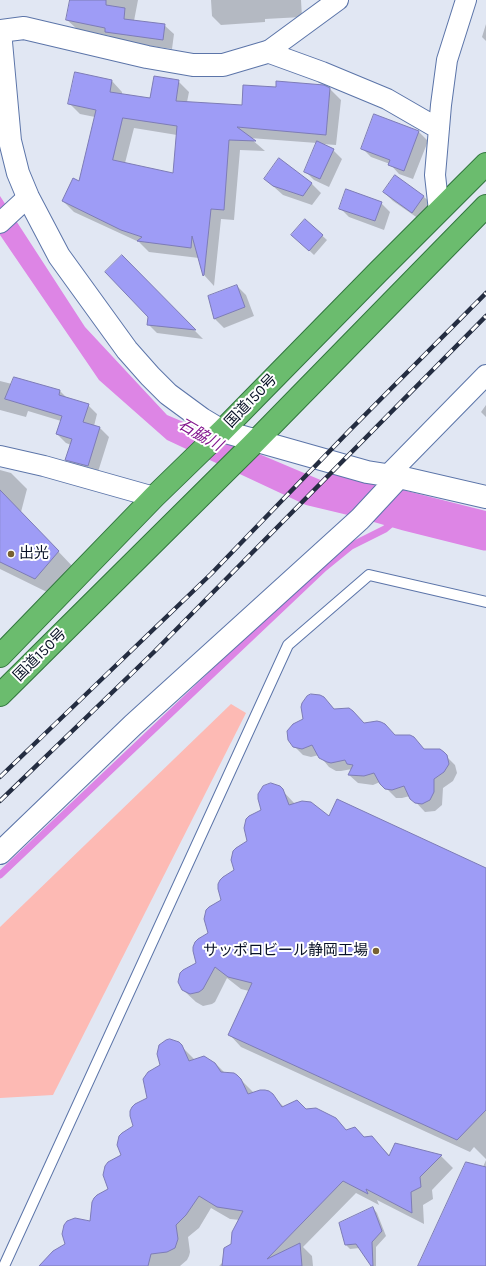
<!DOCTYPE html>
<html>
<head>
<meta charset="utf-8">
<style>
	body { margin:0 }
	canvas { display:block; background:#e1e7f3 }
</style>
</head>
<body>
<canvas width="486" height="1266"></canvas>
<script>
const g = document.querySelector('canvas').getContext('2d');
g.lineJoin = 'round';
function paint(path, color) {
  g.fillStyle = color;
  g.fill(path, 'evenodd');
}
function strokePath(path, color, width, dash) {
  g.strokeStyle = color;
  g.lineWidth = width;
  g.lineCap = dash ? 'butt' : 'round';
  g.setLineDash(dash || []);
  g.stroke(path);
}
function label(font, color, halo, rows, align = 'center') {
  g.font = font + ' Karla,"Noto Sans JP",sans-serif';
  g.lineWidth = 4;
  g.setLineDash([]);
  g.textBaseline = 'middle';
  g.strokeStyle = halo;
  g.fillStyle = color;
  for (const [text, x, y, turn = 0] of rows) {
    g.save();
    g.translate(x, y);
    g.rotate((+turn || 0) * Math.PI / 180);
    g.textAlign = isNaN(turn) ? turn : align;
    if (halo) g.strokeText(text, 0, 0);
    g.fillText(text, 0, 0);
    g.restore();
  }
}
paint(new Path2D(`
	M231 704 246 713 53 1095 0 1098V927Z`), '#fdbab4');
paint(new Path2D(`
	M0 196 85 327 167 415 408 517 486 533V548L306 505 167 440 99 380 0 235Z`), '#dd85e5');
paint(new Path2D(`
	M71 0H138L134 21 164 25 174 34 172 49 115 41 110 36 77 29 67 20Z
	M211 0H301L302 17 265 19V22L221 25 212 16Z
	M486 24V41L482 37Z
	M112 81 122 92V95L151 99 178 81 189 92 187 102 243 107 277 88 330 89 341 100 336 145 322 144 333 150 342 159 329 187 314 180 305 171 317 143 250 138 265 151 240 150 234 220 221 219 214 286 204 275 199 258 149 252 139 242 74 212 63 201 80 183 95 117 80 114 69 103ZM134 128 177 135 174 175 125 163Z
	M375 115 419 132 428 141 413 179 399 174 390 164 371 157 362 148Z
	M279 160 312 184 321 193 312 205 283 195 265 179Z
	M384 192 424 197 433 205 422 221 393 201Z
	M381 203 390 212 384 230 349 217 340 208Z
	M305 220 327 240 314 255 297 239Z
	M122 257 203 339 157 333 148 324 149 317Z
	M237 286 246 295 254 316 224 328 215 319 209 296Z
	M15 378 60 391 67 398 88 405 97 414 94 426 100 428 109 437 97 475 76 469 67 460 71 445 66 443 57 434 61 421 28 411 26 417 0 410V381L12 384Z
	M486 405V417L481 412Z
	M0 470 11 473 27 489 21 512 74 568 51 594 0 569Z
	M323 697 335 710 364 724 396 736 425 750 446 756 455 765 457 773 453 781 443 788 442 805 435 811 425 812 410 796 402 798H396L380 782 373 785 358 783 349 775 352 769 341 771H336L329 767 319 755 311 757 303 755 291 743 304 719Z
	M279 787 295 804 329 818 486 869V1159L474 1147 470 1152 241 1047 229 1034 249 991 241 989 227 978 215 1002 212 1004 203 1006 196 1002 183 990 197 964 222 901 262 810Z
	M178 1043 195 1060 215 1063 225 1073 237 1076 254 1093 272 1095 284 1107 307 1110 346 1131 364 1138 372 1137 390 1156 395 1144 441 1156 453 1168 432 1190 433 1199 423 1205 424 1224 377 1200 379 1205 356 1193 303 1247 312 1256 313 1266H219L226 1259 223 1249 232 1245 240 1220 230 1219 211 1208 199 1228 188 1237 190 1252 189 1256 187 1260 180 1266H50L66 1245 91 1222 109 1189 122 1156 162 1065Z
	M486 1160V1266H419L483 1167Z
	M373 1208 377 1213 386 1236 376 1247V1266H372L360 1248 350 1249 346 1245Z`), '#0003');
strokePath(new Path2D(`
	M0 875 324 568 351 546 385 529 406 511`), '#dd85e5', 7);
strokePath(new Path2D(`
	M337 491 406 511 486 531`), '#dd85e5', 39);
const building = new Path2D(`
	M70 0H106V5L125 8 124 19 165 24 163 40 105 32V28L66 20Z
	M75 72 112 80 110 92 150 98 154 76 179 80 176 101 242 105 243 85 276 87V81L324 85 330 88 326 135 237 127 256 141 229 140 224 210 211 209 204 275 203 276 192 236 191 248 137 241 142 237 121 230 62 201 73 178 79 181 96 110 68 104ZM123 118 177 126 173 173 113 160Z
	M374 114 419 131 404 171 388 165 390 160 361 149Z
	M317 141 334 149 320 179 304 172Z
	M279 158 312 183 303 196 273 186 264 179Z
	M395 175 424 196 412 213 383 192Z
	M346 189 382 202 375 221 339 209Z
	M305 219 323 235 309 251 291 235Z
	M122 255 196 330 147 325 148 317 105 272Z
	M237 285 245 307 214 319 208 296Z
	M14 377 60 390 59 395 89 404 83 422 100 427 88 466 65 460 72 439 56 434 62 416 5 399Z
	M0 490 59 551 35 579 0 562Z
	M311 694 320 695 324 697 334 709 349 708 353 711 364 723 377 721 381 722 385 724 395 735H410L414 737 424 749H440L444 752 447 755 449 764 444 772 434 779V792L430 800 422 804 415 803 410 799 404 786 392 790 385 789 380 784 374 773 364 776 348 775 353 765 347 764 345 760 331 763 327 762 319 758 312 745 302 749 293 747 288 740 287 731 293 724 303 719 301 707 302 703 307 696Z
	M271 783 280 786 283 789 289 805 302 801 311 802 329 816 337 799 486 868V1110L457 1140 228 1035 252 983 228 977 215 967 203 989 199 992 190 994 182 990 178 982 180 973 183 970 196 963 193 951V947L195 942 198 939 208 933 204 919 206 910 209 907 221 900 218 889V884L220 880 223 877 234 870 231 860 233 851 236 848 247 841 244 828 246 819 249 816 261 810 258 799V794L263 786Z
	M170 1039 179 1042 182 1045 189 1061 204 1056 215 1063 221 1072 234 1073 237 1075 241 1079 248 1094 260 1090H265L269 1091 273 1094 282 1107 297 1100 306 1109 316 1108 336 1118 346 1130 355 1127 364 1137 372 1136 389 1156 395 1143 442 1155 420 1177 421 1187 411 1192 412 1213 366 1189 368 1194 343 1181 267 1259 300 1243 302 1266H222L224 1248 231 1244 232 1232 243 1211 217 1207 199 1196 186 1215 176 1225 178 1239 175 1248 167 1252 151 1254 148 1266H39L53 1251 65 1244 62 1234 64 1225 67 1221 75 1218 90 1221 92 1202 94 1198 97 1195 108 1189 103 1175 105 1166 108 1162 121 1155 117 1145 119 1136 122 1133 133 1126 130 1116V1111L132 1107 135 1104 147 1098 143 1079 148 1072 160 1065 157 1054 159 1045 166 1040Z
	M466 1162 486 1167V1266H418Z
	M373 1207 382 1231 372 1242 373 1266H371L356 1244 345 1245 339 1223Z`);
paint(building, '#9e9cf6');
strokePath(building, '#7d7cb6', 1);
const service = new Path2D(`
	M4 1266 288 645 369 575 486 602`);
const minor = new Path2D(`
	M267 52 322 72 387 99 439 129
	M267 52 338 0
	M439 211 435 175 441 105 447 60 466 0
	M0 223 28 197
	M0 456 44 466 154 497
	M388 475 486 375`);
const tertiary = new Path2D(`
	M0 31 10 141 18 173 28 197 59 256 127 350 150 376 168 394 202 419 222 431 367 472 399 477 486 497
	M0 31 24 28 147 57 193 65H223L267 52
	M0 853 133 725 360 519 399 477`);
const trunk = new Path2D(`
	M0 656 154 497 222 431 378 272 486 164
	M0 695 251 446 486 206`);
strokePath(service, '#5c75a9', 12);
strokePath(minor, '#5c75a9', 22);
strokePath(tertiary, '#5c75a9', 24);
strokePath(trunk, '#31763e', 24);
strokePath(service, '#fff', 10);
strokePath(minor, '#fff', 20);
strokePath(tertiary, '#fff', 22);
strokePath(trunk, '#6bbc6e', 22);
const rail = new Path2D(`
	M0 777 211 574 349 431 486 293
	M0 801 155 651 486 316`);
strokePath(rail, '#242d41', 4.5);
strokePath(rail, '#fff', 3, [9]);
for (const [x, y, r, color] of [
	[11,554,4,"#786131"],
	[376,951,4,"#786131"]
]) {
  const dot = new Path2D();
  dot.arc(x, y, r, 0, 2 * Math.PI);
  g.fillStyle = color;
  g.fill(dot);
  strokePath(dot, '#fff', 1.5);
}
label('15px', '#091227', '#fff', [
	["国道150号",251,401,-46],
	["国道150号",40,655,-45]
]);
label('15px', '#091227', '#fff', [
	["出光",19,554],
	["サッポロビール静岡工場",368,951,"right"]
], 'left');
label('italic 16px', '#82148d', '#fff', [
	["石脇川",200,435,30]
]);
</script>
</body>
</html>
